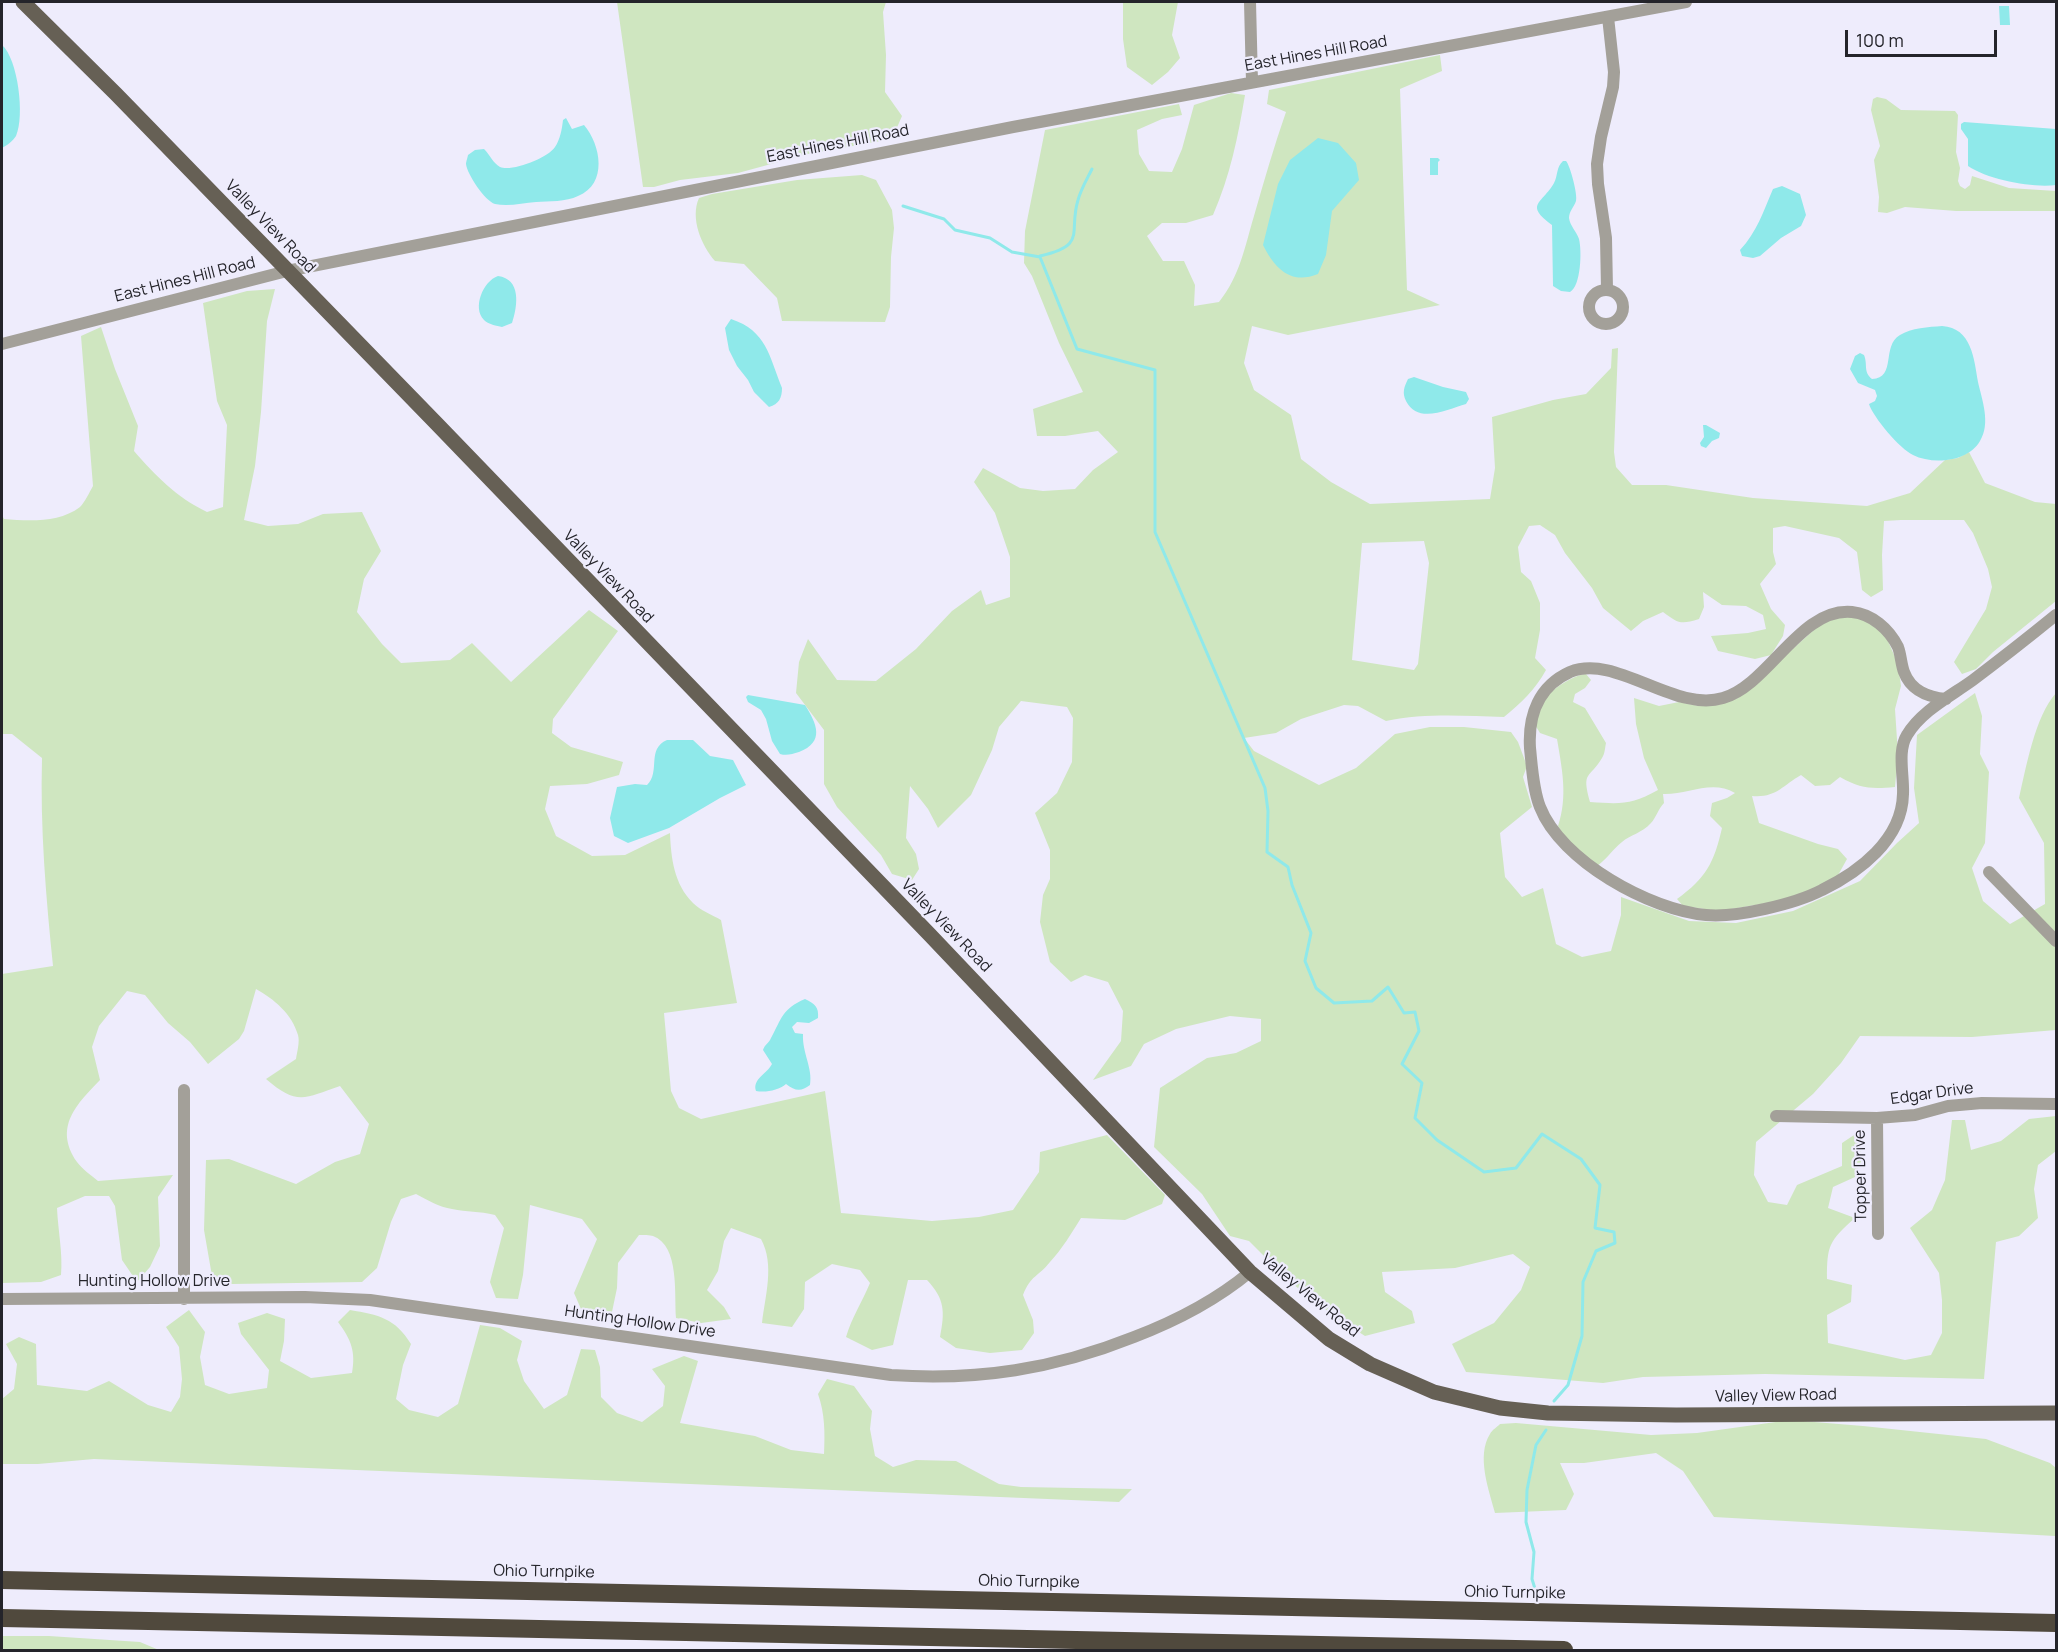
<!DOCTYPE html>
<html>
<head>
<meta charset="utf-8">
<style>
	body { margin:0 }
	#map { position:relative; width:2058px; height:1652px; overflow:hidden; background:#eeecfc; font-family:Manrope,sans-serif }
	canvas { display:block }
	.frame { position:absolute; inset:0; border:3px solid #24242a; pointer-events:none }
	.scale { position:absolute; left:1845px; top:30px; width:152px; height:27px; box-sizing:border-box; border:3px solid #24242a; border-top:0; padding-left:8px; font-size:18px; line-height:21px; white-space:nowrap; color:#24242a; -webkit-text-stroke:4px #eeecfc; paint-order:stroke }
</style>
</head>
<body>
<div id="map">
<canvas width="2058" height="1652"></canvas>
<div class="frame"></div>
<div class="scale">100 m</div>
</div>
<script>
const g = document.querySelector('canvas').getContext('2d');
g.lineJoin = 'round';
function paint(path, color) {
  g.fillStyle = color;
  g.fill(path, 'evenodd');
}
function strokePath(path, color, width, dash) {
  g.strokeStyle = color;
  g.lineWidth = width;
  g.lineCap = dash ? 'butt' : 'round';
  g.setLineDash(dash || []);
  g.stroke(path);
}
function label(font, color, halo, rows, align = 'center') {
  g.font = font + ' Manrope,sans-serif';
  g.lineWidth = 4.5;
  g.setLineDash([]);
  g.textBaseline = 'middle';
  g.strokeStyle = halo;
  g.fillStyle = color;
  for (const [text, x, y, turn = 0] of rows) {
    g.save();
    g.translate(x, y);
    g.rotate((+turn || 0) * Math.PI / 180);
    g.textAlign = isNaN(turn) ? turn : align;
    if (halo) g.strokeText(text, 0, 0);
    g.fillText(text, 0, 0);
    g.restore();
  }
}
paint(new Path2D(`
	M617 2H886L883 12 886 55 885 92 902 116 892 139 808 154 738 173 680 180 654 187H643Z
	M1123 2H1178L1172 35 1180 58 1168 72 1152 85 1127 67 1123 39Z
	M1440 55 1442 71 1400 89 1407 290 1440 305 1288 335 1252 326 1244 363 1254 390 1291 415 1301 459 1331 482 1370 504 1490 499 1495 468 1492 417 1553 400 1586 394 1611 368 1612 349 1618 348 1614 452 1616 467 1632 485H1666L1753 498 1867 506 1910 493 1945 460 1958 458 1969 452 1985 483 2035 502 2056 504V601L1993 652 1976 669 1962 674 1954 662 1986 609 1992 587 1988 569 1973 533 1964 520H1901L1884 521 1882 555 1883 590 1871 597 1862 590 1857 552 1839 538 1785 526 1773 528V552L1776 564 1760 584 1771 609 1785 625 1783 636 1771 655 1755 659 1718 651 1711 636 1748 633 1766 629 1763 615 1746 606 1722 605 1703 592 1704 607 1699 619C1680 625 1678 623 1663 612L1643 621 1631 631 1603 608 1592 588 1565 553 1555 535 1540 525 1529 526 1518 547 1521 572 1531 581 1540 603V630L1535 658 1546 670C1535 690 1521 703 1504 717 1464 716 1425 713 1386 721L1358 706 1344 705 1301 719 1276 733 1244 738 1254 751 1319 785 1356 768 1395 734 1430 727H1464L1511 732 1518 742 1527 766 1523 777 1532 807 1500 833 1505 877 1522 897 1543 888 1556 944 1582 957 1611 951 1621 915V897L1689 921 1736 923 1793 911 1860 881 1897 843 1919 823 1914 788 1917 735 1975 693 1982 716 1980 754 1989 772 1985 843 1972 868 1983 901 2010 924 2045 904 2044 843 2019 798C2026 768 2035 716 2056 693V1030L1972 1037 1860 1036 1841 1063 1813 1094 1756 1142 1754 1175 1768 1202 1787 1205 1797 1185 1842 1166V1143L1857 1133 1862 1159 1855 1177 1833 1187 1828 1208 1855 1218C1829 1241 1827 1245 1827 1279L1852 1285 1851 1302 1827 1315 1828 1343 1905 1360 1931 1355 1942 1333V1300L1939 1273 1910 1228 1932 1210 1945 1180 1952 1120H1965L1971 1150 2001 1141 2029 1119 2056 1116V1151L2038 1165 2034 1189 2038 1218 2019 1236 1996 1242 1984 1379 1765 1374 1643 1377 1603 1383 1466 1372 1452 1344 1494 1323 1521 1290 1530 1267 1513 1254 1455 1268 1382 1272 1385 1292 1412 1311 1415 1323 1365 1336 1331 1314 1289 1281 1249 1241 1230 1236 1202 1194 1154 1147 1160 1088 1207 1058 1236 1053 1261 1041V1019L1230 1016 1176 1029 1144 1044 1131 1066 1093 1080 1121 1041 1123 1011 1108 982 1085 975 1071 982 1050 962 1040 922 1043 895 1050 879V850L1035 813 1057 793 1072 762 1073 718 1067 707 1021 701 999 727 992 750 971 795 938 828 928 809 910 786 906 838 916 854 919 869 912 880 892 874 881 855 837 807 824 784V730L796 693 799 662 808 639 837 680 876 681 916 649 952 611 981 590 986 605 1010 597V557L995 513 974 482 983 468 1020 488 1043 491 1075 489 1093 470 1118 452 1098 431 1065 436H1037L1033 409 1083 392 1059 343 1032 276 1024 263 1025 231 1045 130 1179 104 1182 115 1162 119 1137 130 1139 154 1149 171 1172 172 1182 149 1194 105 1231 93 1245 95C1238 137 1230 176 1213 215L1186 223H1162L1147 236 1163 261H1184L1195 285 1194 306 1219 302C1240 276 1245 246 1254 216 1264 181 1274 146 1286 112L1267 104 1269 90ZM1424 541 1429 563 1418 664 1414 670 1352 660 1362 543Z
	M1877 97 1886 99 1901 110 1955 111 1958 115 1956 152 1960 168 1958 181 1960 186 1965 189 1970 185 1972 176 2009 188 2056 191V211H1956L1905 207 1887 213 1878 212 1879 197 1874 160 1880 146 1871 110 1873 99Z
	M862 175 876 180 892 210 894 228 891 257 890 307 885 322 782 321 777 298 744 264 715 261C701 245 690 218 699 198L712 194 797 180Z
	M275 289 267 321 261 412 255 466 244 520 268 526 298 524 323 514 362 512 381 551 364 579 357 612 382 644 401 663 450 660 472 643 511 682 589 610 618 631 553 719 552 733 571 747 623 762 619 775 587 784 550 786 545 809 556 836 592 856 625 855 670 833C671 858 674 884 693 903 700 910 712 915 721 920L737 1003 664 1013 671 1091 679 1108 701 1119 825 1091 841 1213 932 1221 979 1217 1013 1210 1039 1172 1040 1152 1107 1135 1165 1195 1162 1204 1125 1220 1081 1218C1071 1234 1062 1249 1050 1262 1038 1277 1031 1275 1023 1295L1033 1320 1034 1333 1022 1350 990 1353 956 1348 940 1337C945 1312 945 1299 927 1280H908L893 1345 872 1350 846 1337C852 1317 862 1302 870 1283L860 1270 832 1264 805 1282 804 1309 792 1327 762 1323C765 1296 775 1265 761 1239L731 1228 724 1241 718 1271 707 1290 724 1307 731 1319 701 1323 676 1318C674 1295 680 1246 653 1236 650 1235 643 1235 639 1235L618 1263 617 1288 612 1312 581 1309 574 1293 597 1239 582 1219 530 1205 523 1275 518 1299 496 1298 490 1282 504 1228 495 1215C479 1211 467 1212 452 1209 439 1207 427 1200 416 1194L401 1199 391 1222 377 1268 362 1282 232 1284 212 1276 204 1230 206 1160 229 1159 296 1184 335 1162 360 1154 369 1124 340 1086C305 1098 297 1106 266 1079L296 1059C297 1052 300 1042 298 1035 292 1014 274 999 256 989L244 1031 239 1039 208 1064 190 1042 168 1023 145 995 127 991 99 1026 92 1047 100 1080C77 1104 53 1127 77 1162 82 1169 91 1175 98 1181L173 1175 158 1197 160 1246 150 1267 137 1282 122 1260 115 1206 109 1196H85L57 1208C58 1231 63 1253 61 1275L41 1282 2 1283V974L53 966C46 897 40 828 42 758L12 734H2V515L4 519C29 521 59 523 80 507 85 502 89 493 93 486L81 336 101 327 115 369 138 426 134 451C156 476 176 497 207 512L223 507 227 425 217 401 203 303 247 291Z
	M1848 616 1865 619 1878 627 1888 641 1898 664 1901 686 1895 709 1898 755 1895 787C1872 789 1861 789 1840 777L1830 785 1815 786 1801 775C1782 786 1776 798 1752 796L1759 823 1818 844 1838 849 1847 859 1837 877 1807 893 1780 901 1719 911 1683 906 1677 899C1706 878 1714 863 1722 828L1710 816 1712 803 1727 798 1735 793C1712 779 1687 795 1663 794L1664 803C1658 809 1656 818 1651 823 1642 833 1630 835 1622 842 1613 849 1607 859 1597 866L1565 838 1558 826C1568 796 1562 769 1557 739L1540 733 1535 725C1537 718 1537 707 1541 702 1550 691 1572 675 1586 674L1591 680 1585 688 1575 694 1573 702 1585 708 1606 743C1605 747 1605 754 1602 758 1590 779 1581 770 1590 802 1621 804 1631 805 1658 790L1644 758 1636 724 1634 698 1659 706 1679 702 1699 706 1718 705 1738 698 1826 619Z
	M189 1310 205 1332 200 1357 205 1385 229 1394 267 1388 269 1370 241 1334 238 1323 267 1313 285 1319 284 1341 280 1361 311 1378 352 1373C356 1352 351 1339 338 1322L350 1310C379 1315 395 1318 411 1344L403 1365 396 1399 409 1410 438 1417 458 1404 480 1325 500 1328 522 1341 517 1360 524 1381 544 1409 567 1395 581 1349 595 1350 600 1367 601 1397 617 1413 642 1422 663 1406 665 1386 652 1369 684 1356 698 1361 680 1423 755 1436 791 1450 824 1454C825 1433 825 1414 818 1394L827 1379 854 1386 872 1411 870 1429 875 1456 893 1467 916 1460 956 1461 999 1484 1021 1487 1132 1489 1119 1502 94 1459 38 1464H2V1399L14 1389 17 1364 6 1344 19 1337 36 1344 37 1385 87 1391 109 1381 148 1405 171 1412 180 1397 182 1379 179 1347 166 1327Z
	M1790 1420 1863 1426 1986 1439 2050 1463 2056 1468V1533L2055 1536 1714 1517 1683 1471 1656 1453 1584 1463H1560L1574 1494 1566 1510 1495 1513C1489 1490 1476 1456 1490 1434 1492 1430 1497 1427 1500 1424L1516 1423 1651 1435 1697 1433Z
	M2 1636H49L140 1642 159 1650H2Z`), '#cfe6c0');
paint(new Path2D(`
	M1999 6H2009L2010 25H2000Z
	M2 45C18 59 25 116 16 136 13 141 6 146 2 148Z
	M566 118 572 129 584 125C601 145 608 184 578 196 566 202 549 201 536 202 523 203 508 207 495 204 485 201 467 174 466 164 466 162 468 156 468 155L475 150 484 149C490 155 493 163 500 167 512 172 548 158 555 147 560 140 562 129 563 120Z
	M1964 122 2056 129V185C2032 188 1989 180 1968 166V139L1961 129V124Z
	M1318 138 1338 143 1356 163 1359 180 1332 211 1326 255 1318 274C1291 285 1275 269 1263 245L1278 184 1290 160Z
	M1430 158H1438L1440 160 1438 162V175H1430Z
	M1563 161H1566C1570 165 1578 195 1576 201 1574 207 1569 211 1569 218 1570 226 1577 232 1579 239 1582 251 1581 286 1570 292L1561 291 1553 286 1552 225C1524 204 1542 204 1554 183 1558 176 1556 167 1563 161Z
	M1782 186 1800 194 1806 215 1801 226 1781 238 1760 256 1753 258 1742 256 1740 250C1757 232 1763 212 1773 189Z
	M498 276C521 279 518 305 512 323L502 327C497 326 488 324 484 320 472 308 483 281 498 276Z
	M731 319C767 331 769 356 782 388 782 398 779 404 769 407L754 392 748 380 737 366 729 350 725 328Z
	M1942 326C1972 328 1974 359 1978 382 1982 400 1991 423 1980 441 1968 462 1933 465 1913 455 1900 449 1873 417 1869 404L1875 401 1877 396 1875 390 1858 383 1850 369 1855 356 1860 353 1864 355C1868 365 1863 372 1872 379 1897 378 1881 346 1900 335 1911 328 1929 327 1942 326Z
	M1414 377 1443 387 1466 392 1469 399 1466 404C1448 409 1418 425 1406 401 1402 393 1404 387 1408 379Z
	M1703 425H1706L1720 433 1719 438 1712 441 1706 448 1701 446 1700 443 1704 437Z
	M748 695 805 705C817 724 825 742 799 752 792 754 787 756 780 754L772 741 766 719 761 710 748 702 746 697Z
	M667 740H693L710 756 733 760 746 785 720 798 669 828 628 843 614 836 610 818 617 787 635 784 647 785C661 772 646 749 667 740Z
	M805 999C815 1004 819 1007 818 1018L809 1023 797 1022 792 1027 795 1033 803 1034C802 1053 813 1068 810 1085 801 1092 795 1091 786 1084 779 1090 766 1093 756 1091 752 1079 767 1074 772 1064L763 1050C765 1044 769 1043 771 1038 782 1018 782 1009 805 999Z`), '#8fe9ea');
strokePath(new Path2D(`
	M903 206 944 219 955 230 990 238 1012 252 1040 257 1077 349 1155 370V532L1265 788 1268 811 1267 852 1288 867 1292 885 1311 933 1305 961 1316 988 1334 1003 1372 1001 1388 987 1404 1013 1415 1012 1419 1031 1402 1064 1422 1083 1415 1118 1437 1140 1484 1172 1516 1168 1542 1134 1581 1159 1600 1185 1595 1228 1614 1232 1615 1243 1596 1251 1583 1282 1582 1336 1568 1385 1554 1401
	M1040 256C1088 245 1068 233 1078 200 1081 189 1087 179 1092 169
	M1536 1592 1532 1579 1534 1552 1526 1522 1527 1490 1536 1445 1546 1430`), '#8fe9ea', 3);
strokePath(new Path2D(`
	M1250 2 1252 82
	M1607 289 1606 238 1598 184 1597 164 1601 137 1613 87 1614 72 1608 17
	M1589 307a17 17 0 1 1 34 0a17 17 0 1 1-34 0Z
	M2 344 287 271 1013 127 1686 2
	M1946 699C1928 697 1911 691 1904 672 1901 664 1901 655 1898 647 1889 629 1872 614 1852 612 1800 607 1769 685 1723 698 1674 713 1616 653 1570 672 1539 686 1528 715 1530 748 1532 767 1533 789 1540 807 1561 861 1650 910 1706 915 1736 918 1795 904 1822 890 1859 872 1902 840 1903 794 1904 776 1897 751 1907 735 1921 711 1951 696 1973 680 2001 659 2029 637 2056 615
	M1989 872 2056 941
	M184 1090V1299
	M1776 1116 1877 1118 1915 1115 1948 1106 1982 1103 2056 1104
	M1877 1118 1878 1234
	M2 1299 305 1297 370 1300 891 1375C978 1381 1054 1369 1134 1337 1176 1321 1215 1301 1250 1272`), '#a3a099', 12);
strokePath(new Path2D(`
	M23 2 116 94 436 423 930 935 1250 1272 1329 1339 1370 1364 1434 1392 1500 1408 1548 1413 1676 1415 2056 1413`), '#666055', 15);
strokePath(new Path2D(`
	M2 1580 2056 1623
	M2 1618 1564 1650`), '#50493d', 18);
label('16px', '#24242a', '#eeecfc', [
	["East Hines Hill Road",1316,54,-10],
	["East Hines Hill Road",838,144,-11],
	["Valley View Road",270,227,46],
	["East Hines Hill Road",185,280,-14],
	["Valley View Road",608,577,46],
	["Valley View Road",946,926,46],
	["Edgar Drive",1932,1094,-8],
	["Topper Drive",1861,1176,-91],
	["Hunting Hollow Drive",154,1282],
	["Valley View Road",1310,1296,39],
	["Hunting Hollow Drive",640,1322,8],
	["Valley View Road",1776,1396,-1],
	["Ohio Turnpike",544,1572,1],
	["Ohio Turnpike",1029,1582,1],
	["Ohio Turnpike",1515,1593,1]
]);
</script>
</body>
</html>
